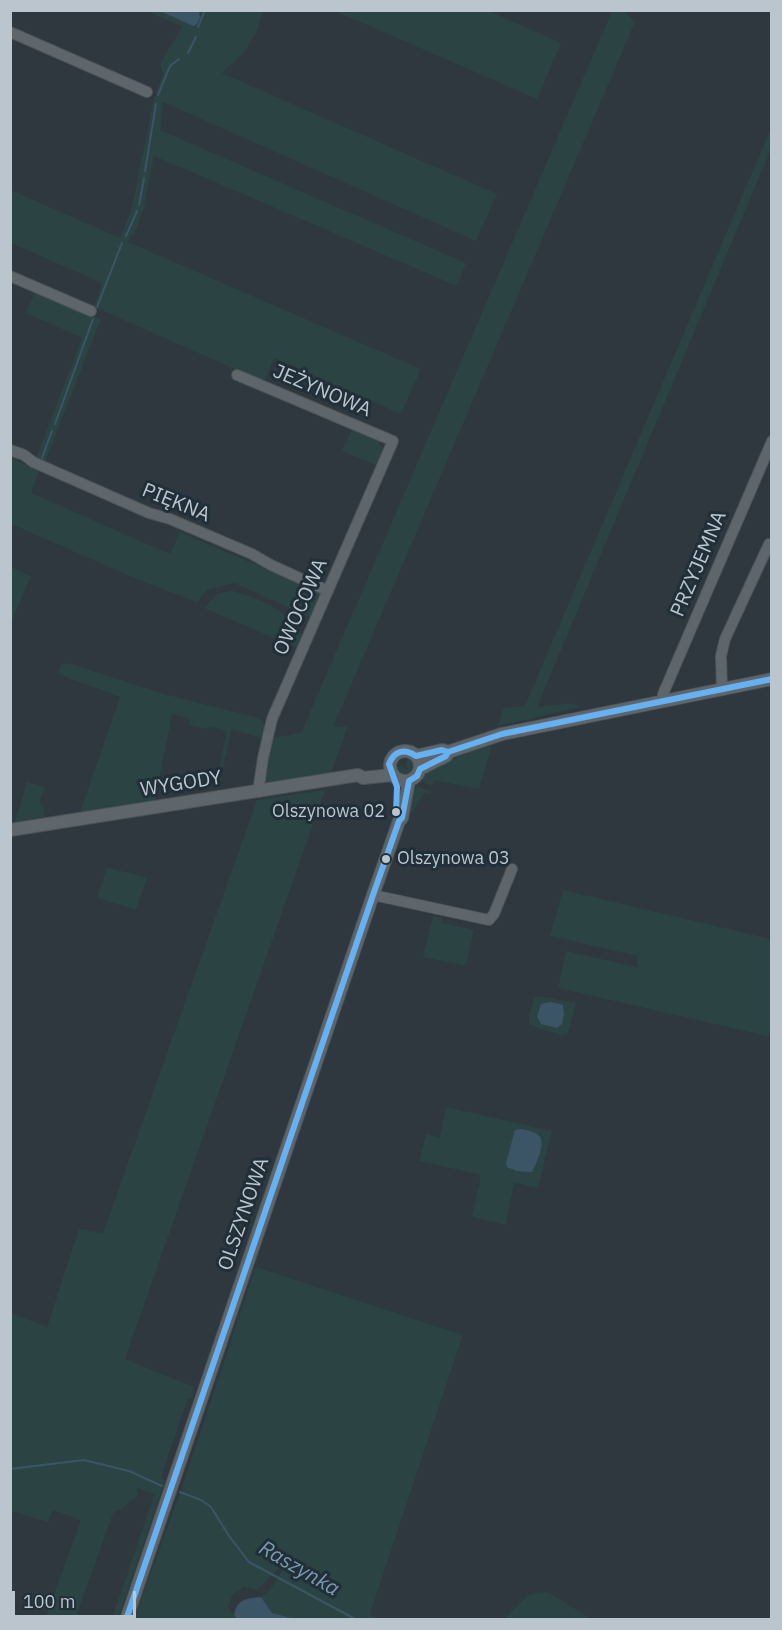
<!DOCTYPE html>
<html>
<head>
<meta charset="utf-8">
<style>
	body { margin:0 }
	#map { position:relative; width:782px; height:1630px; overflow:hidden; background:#2e383e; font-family:"IBM Plex Sans",sans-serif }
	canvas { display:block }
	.frame { position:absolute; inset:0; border:12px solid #bac5cd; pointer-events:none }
	.scale { position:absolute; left:12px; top:1591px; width:124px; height:27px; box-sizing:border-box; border:3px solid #bac5cd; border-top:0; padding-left:8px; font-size:18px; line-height:21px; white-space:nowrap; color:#bac5cd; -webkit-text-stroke:4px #212f39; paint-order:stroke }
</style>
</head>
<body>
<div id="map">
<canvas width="782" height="1630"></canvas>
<div class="frame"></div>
<div class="scale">100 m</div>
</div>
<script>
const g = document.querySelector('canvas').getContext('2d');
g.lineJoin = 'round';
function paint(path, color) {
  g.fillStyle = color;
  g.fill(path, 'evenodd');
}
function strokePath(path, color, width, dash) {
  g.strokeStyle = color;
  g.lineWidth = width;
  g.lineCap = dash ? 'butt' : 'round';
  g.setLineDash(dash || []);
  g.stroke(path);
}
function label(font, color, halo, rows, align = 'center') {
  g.font = font + ' "IBM Plex Sans",sans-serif';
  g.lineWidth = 6;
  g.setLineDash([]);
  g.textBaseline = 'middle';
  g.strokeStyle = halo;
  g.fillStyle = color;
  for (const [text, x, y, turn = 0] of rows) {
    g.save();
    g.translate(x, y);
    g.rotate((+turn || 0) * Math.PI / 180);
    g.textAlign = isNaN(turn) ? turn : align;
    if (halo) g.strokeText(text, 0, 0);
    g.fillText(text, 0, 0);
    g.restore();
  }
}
paint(new Path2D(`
	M146 11H263L257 31 245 52 222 73 497 194 476 241 163 102 160 130 466 263 457 286 154 156 143 211 134 236 132 235 128 242 421 369 401 414 274 358 264 382 94 307 102 283 11 243V190L120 238 132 207 153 101 163 74 160 65 167 51 183 27Z
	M335 11H489L561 43 537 99Z
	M612 11H624L635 22 333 727 348 726 332 770 331 773 264 785 270 738 301 733Z
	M771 128V149L537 707 571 703 581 707 498 726 503 708 525 706Z
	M35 292 101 319 45 462 36 458 82 338 26 313Z
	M352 429 378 441 385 451 380 467 342 451Z
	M11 458 39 471 31 493 170 554 180 532 319 592 321 596 312 618 234 583 207 590 197 602 144 582 11 524Z
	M11 567 31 576 11 623Z
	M231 591C261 598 287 610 303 637L299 649 204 608 217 594Z
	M68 663 168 695 255 717 261 720 266 727 264 738 231 730 219 788 215 787 227 731 210 727 209 729 189 725 191 719 172 714 155 801 80 812 120 697 58 674 61 665Z
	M492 746 479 789 434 780 432 786 426 784 422 780 428 770 469 752Z
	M408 757 414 764V771L409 775 402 776 397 773 395 767H403L409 770 406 765Z
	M27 782 45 787 40 801 45 810 43 817 15 822Z
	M417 786 430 791 431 794 424 793 413 812H409L410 795Z
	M325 790 125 1359 194 1387 192 1399 188 1398 161 1477 165 1479 162 1490 118 1619H112L154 1495 138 1488 137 1497 120 1510 114 1511 75 1619H45L81 1520 53 1510 48 1522 11 1511V1313L47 1327 79 1229 103 1233 257 800Z
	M107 867 147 878 136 910 97 898Z
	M563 890 771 939V1037L558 988 566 951 637 967 638 956 550 936Z
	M433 916 442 918V923L474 930 466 966 423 957Z
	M539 996 576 1003 568 1034 562 1036 529 1025V1016L534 997Z
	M446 1107 552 1131 538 1188 514 1183 506 1225 472 1217 481 1175 419 1161 426 1134 440 1138Z
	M256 1267 463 1335 370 1614 377 1619H295L272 1613 261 1597 272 1587 283 1569 280 1567 257 1590 244 1587 233 1594 228 1607 237 1619 133 1620 179 1496Z
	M541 1592 550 1593 591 1619H504L528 1595Z`), '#2b4342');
paint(new Path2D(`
	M160 11H199L200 18 196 25 193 26Z
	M551 1002 563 1005 564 1015 562 1024 557 1028 541 1024 537 1017 541 1004Z
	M521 1129C527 1130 537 1132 540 1137 545 1146 536 1164 532 1172L517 1171 507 1167 506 1163 515 1130Z
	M261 1597 272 1613 295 1619H237L234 1615C237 1599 247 1598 261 1597Z`), '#3b5567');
strokePath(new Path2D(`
	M198 27 205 10
	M188 53 196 37
	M158 95 170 66 179 59
	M145 171 156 104
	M139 205 144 178
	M126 236 137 211
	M97 307 122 243
	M55 424 93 319
	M42 458 52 431
	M10 1469 84 1460 129 1471 162 1486
	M180 1492 201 1500 211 1507 229 1536 249 1562 357 1620`), '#3b5567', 2);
const minor = new Path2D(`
	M10 32 147 92
	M10 276 91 311
	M237 375 393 441 272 719 263 758 258 792
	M10 450 24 455 33 462 149 513 170 519 252 554 271 565 328 591
	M722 690 721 656 725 639 769 544
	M663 701V694L772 441
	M373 895 489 920 494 914 512 869`);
const tertiary = new Path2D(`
	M390 766a15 15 0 1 1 30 0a15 15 0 1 1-30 0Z
	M416 756 442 750 448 752 502 734 772 679
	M420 769 446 756 448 753
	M10 830 358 775 363 778 392 775
	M126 1620 373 895 399 821 402 818 409 781`);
strokePath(minor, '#4d5458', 12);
strokePath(tertiary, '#4d5458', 14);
strokePath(minor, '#5f666b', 10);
strokePath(tertiary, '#5f666b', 12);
strokePath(new Path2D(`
	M396 812 397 787 389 764C394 751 404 748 416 756L442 750 448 752 502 734 772 679
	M126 1620 373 895 399 821 402 818 409 781 417 776 420 769 446 756 448 752`), '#66b1f2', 6);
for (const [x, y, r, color] of [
	[396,812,5,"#bac5cd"],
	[386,859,5,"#bac5cd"]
]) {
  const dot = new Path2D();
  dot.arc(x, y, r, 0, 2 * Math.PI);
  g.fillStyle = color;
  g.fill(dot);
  strokePath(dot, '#212f39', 2);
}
label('18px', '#bac5cd', '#212f39', [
	["Olszynowa 02",385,812],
	["Olszynowa 03",397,859,"left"]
], 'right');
label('20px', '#bac5cd', '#212f39', [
	["JEŻYNOWA",322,391,23],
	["PIĘKNA",176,503,22],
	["PRZYJEMNA",699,564,-67],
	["OWOCOWA",301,607,-66],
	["WYGODY",181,784,-9],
	["OLSZYNOWA",244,1214,-71]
]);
label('italic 21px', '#7b9aaf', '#212f39', [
	["Raszynka",299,1569,30]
]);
</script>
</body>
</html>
